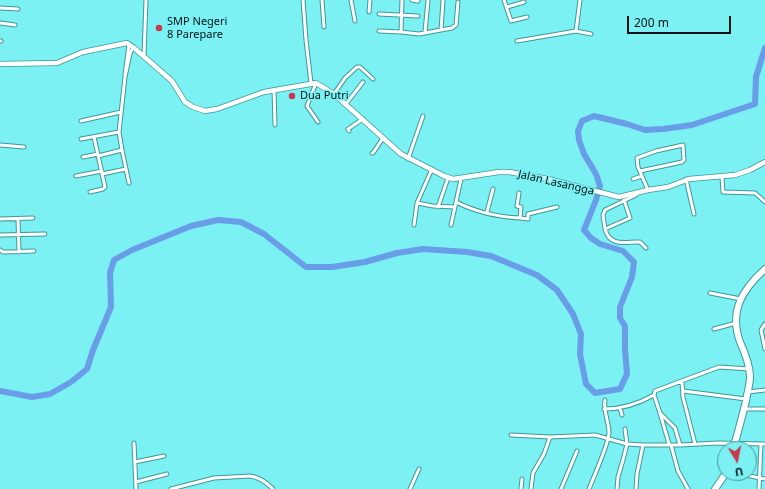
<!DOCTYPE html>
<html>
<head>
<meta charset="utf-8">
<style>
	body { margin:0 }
	#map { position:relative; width:765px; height:489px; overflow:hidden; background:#7bf1f4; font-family:"Noto Sans",sans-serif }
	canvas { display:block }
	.north { position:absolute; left:717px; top:441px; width:40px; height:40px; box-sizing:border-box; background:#7bf1f4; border:1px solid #4a999b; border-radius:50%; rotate:170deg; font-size:11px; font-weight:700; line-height:16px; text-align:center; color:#001415 }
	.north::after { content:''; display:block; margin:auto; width:14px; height:18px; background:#c9384d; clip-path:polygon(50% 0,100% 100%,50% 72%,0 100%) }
	.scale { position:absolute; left:627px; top:16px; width:104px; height:18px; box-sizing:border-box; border:2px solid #001415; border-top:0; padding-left:5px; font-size:12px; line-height:14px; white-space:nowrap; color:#001415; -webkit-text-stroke:3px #7bf1f4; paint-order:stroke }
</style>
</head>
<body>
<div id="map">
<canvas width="765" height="489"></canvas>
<div class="north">U</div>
<div class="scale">200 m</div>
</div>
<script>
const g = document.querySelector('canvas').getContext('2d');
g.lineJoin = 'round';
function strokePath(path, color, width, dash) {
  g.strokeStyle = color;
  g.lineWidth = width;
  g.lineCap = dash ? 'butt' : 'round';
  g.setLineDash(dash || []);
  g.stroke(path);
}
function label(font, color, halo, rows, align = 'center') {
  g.font = font + ' "Noto Sans",sans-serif';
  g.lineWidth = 3;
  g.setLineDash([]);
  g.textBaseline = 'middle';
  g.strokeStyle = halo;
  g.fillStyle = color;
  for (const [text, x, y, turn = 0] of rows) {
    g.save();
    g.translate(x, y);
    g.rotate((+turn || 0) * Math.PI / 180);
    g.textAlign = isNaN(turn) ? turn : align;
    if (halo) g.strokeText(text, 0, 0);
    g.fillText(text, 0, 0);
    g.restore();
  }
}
strokePath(new Path2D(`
	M0 391 32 397 50 394 71 382 87 369 93 350 111 307 110 273 114 260 132 250 191 226 218 220 241 222 264 234 306 267H332L365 262 397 253 423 249 467 252 491 256 537 275 557 290 573 314 581 334 580 354 586 384 595 393 620 389 627 374 625 349V326L620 318V307L632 277 634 262 623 251 600 244 591 238 584 230 596 200 600 186 596 174 584 154 579 140 578 131 582 121 594 116 627 124 645 130 663 129 692 125 755 104 756 77 765 48`), '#699de7', 6);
const street = new Path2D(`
	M303 0 306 40 311 83
	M322 0 324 27
	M351 0 355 21
	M402 0 401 32 419 34 441 30 443 1
	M412 0 418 1
	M504 0 511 21 527 17
	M507 7 524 2
	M0 8 18 9
	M369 12 370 0
	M379 14 418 16
	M0 23 15 25
	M441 30 452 28 456 25 458 2
	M379 31 401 32
	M576 31 580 0
	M425 32 428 0
	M0 41H1
	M517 41 576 31 591 34
	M144 56 146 0
	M125 75 129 44
	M316 83 307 106 318 122
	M274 90 275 125
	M334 94 345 78 357 67H360L373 79
	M346 104 363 82
	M81 121 121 112
	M349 131 348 129 363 119
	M81 139 119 132 125 77 130 54 133 47
	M0 145 24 147
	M122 150 129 183
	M372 153H373L383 138
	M98 156 122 150 119 132
	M83 157 98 154
	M408 159 423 116
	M640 171 682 162 684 160 683 145 656 151 637 158 638 167 648 190
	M102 174 126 169
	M76 176 102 171
	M722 177 723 192 755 193 765 202
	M633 179 642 176
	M686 179 694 214
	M90 192 103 189 105 187 94 137
	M624 200 630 218 605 229 603 215 605 210 636 195
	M456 202C476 212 499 217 520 218L521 207 517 206 519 193
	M417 203 433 206 455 207
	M438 207 448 178
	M487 212 493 189
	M520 218 528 219V214L557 207
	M0 219 33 218
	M18 219 19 252
	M414 225 417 203 432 169
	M451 225 461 179
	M605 229C610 248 627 241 640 242L646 248
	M0 235 45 234
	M0 250 3 252 34 251
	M710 293 741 299
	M765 324 761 330 765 349
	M714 329 736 323
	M682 382 683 397 695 444
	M683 391 746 399
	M748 392 765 390
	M620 408 622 415
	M604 409C623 409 638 404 654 395
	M745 409H765
	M660 413 669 444
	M511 435 550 437
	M134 443 136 489
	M671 445 678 471 688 489
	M680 445 675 428 660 413 654 395 655 391 719 367 750 369
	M135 462 164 456
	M736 473 765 479
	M136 482 167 474
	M171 489 214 478 250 476C259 477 266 482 273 489
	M410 489 419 469
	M521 489 522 479
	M531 489 533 473 544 454 550 437 595 435 627 444 643 445H680L718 443 765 444
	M561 489 577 451
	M589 489C594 476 608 446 609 433 609 421 603 412 605 400
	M617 489 618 477 623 460 627 444 625 429
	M636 489 637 474 643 445
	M759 489 761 444`);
const secondary = new Path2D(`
	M0 64 57 63 83 52 127 43 133 47 172 81 185 102 193 107 205 111 217 109 264 92 316 83 334 94 401 154 444 176 453 179 499 172H509L548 179 619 197 648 190 668 187 689 179 735 175 750 170 765 162`);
const highway = new Path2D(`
	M733 449C738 433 742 417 746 401 747 393 750 385 750 377 750 365 745 353 740 342 729 311 742 290 765 269
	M715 489 726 473`);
strokePath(street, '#3c989b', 5);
strokePath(secondary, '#3c989b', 6);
strokePath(highway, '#3c989b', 8);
strokePath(street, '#fff', 3);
strokePath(secondary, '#fff', 4.5);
strokePath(highway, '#fff', 6);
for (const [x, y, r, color] of [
	[159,28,4,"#c9384d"],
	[292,96,4,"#c9384d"]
]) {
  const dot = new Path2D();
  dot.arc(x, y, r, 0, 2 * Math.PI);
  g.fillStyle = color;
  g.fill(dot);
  strokePath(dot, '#7bf1f4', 1.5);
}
label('11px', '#001415', '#7bf1f4', [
	["SMP Negeri",167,22],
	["8 Parepare",167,35],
	["Dua Putri",300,96]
], 'left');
label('11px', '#001415', '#7bf1f4', [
	["Jalan Lasangga",556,183,13]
]);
</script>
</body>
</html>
